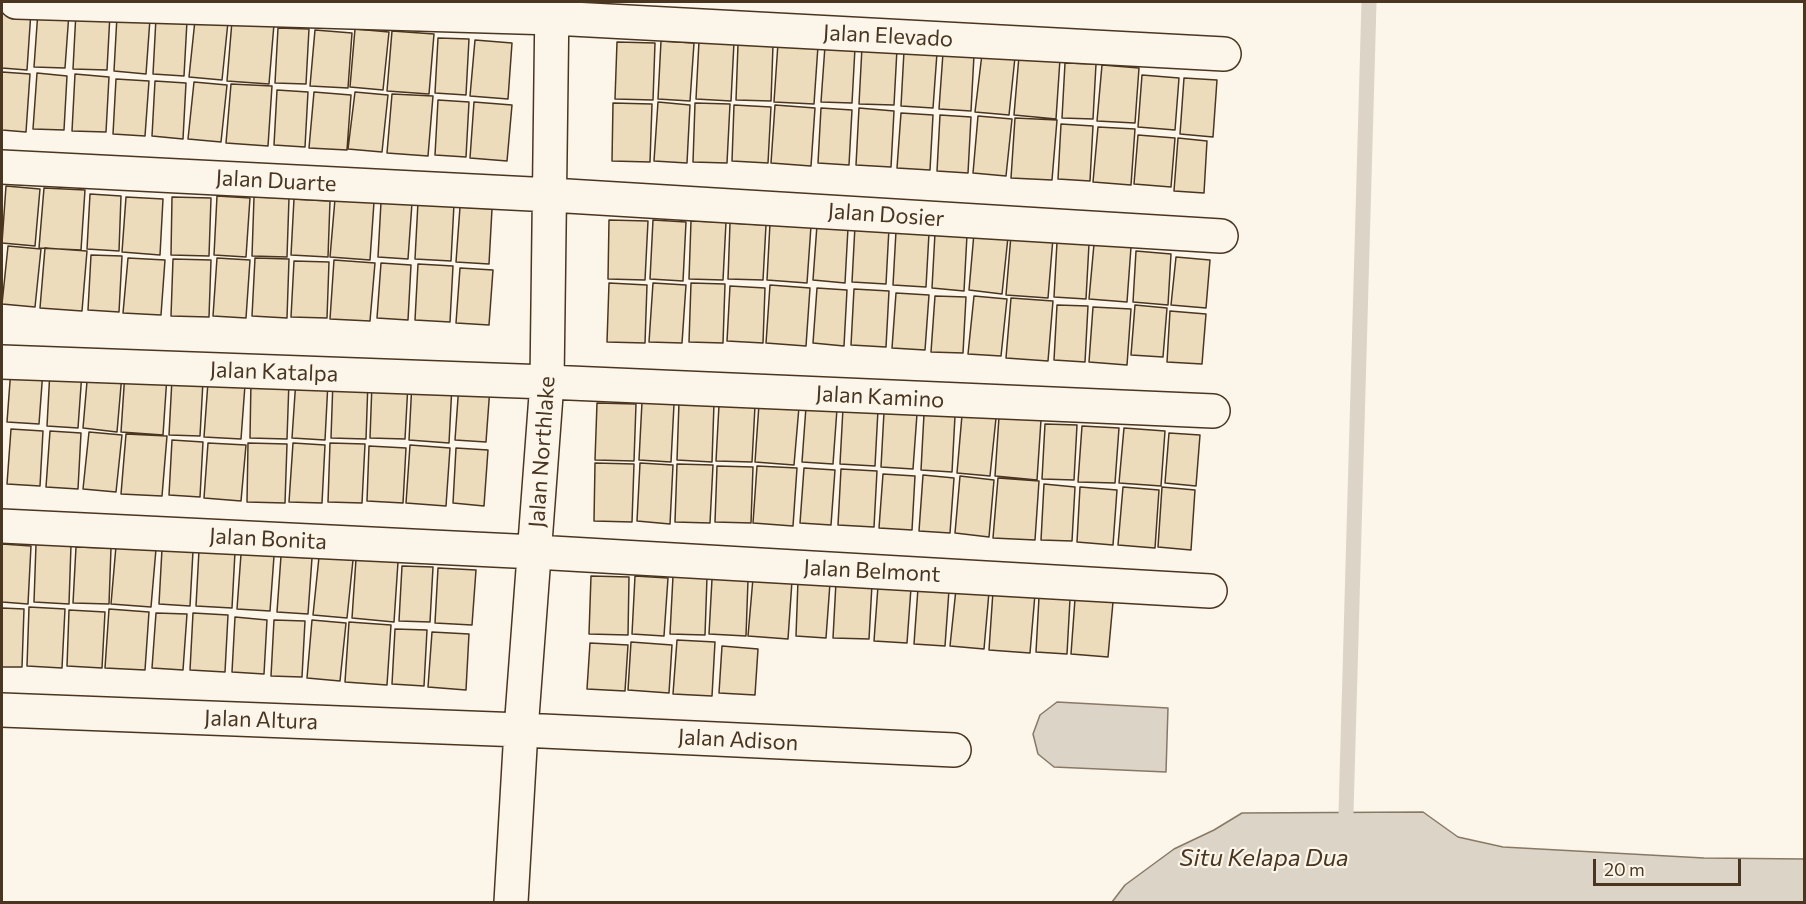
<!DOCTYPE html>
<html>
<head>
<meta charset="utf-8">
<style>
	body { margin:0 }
	#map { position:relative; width:1806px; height:904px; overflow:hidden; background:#fbf6e9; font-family:Commissioner,sans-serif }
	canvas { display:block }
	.frame { position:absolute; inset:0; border:3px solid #4a3520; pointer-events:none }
	.scale { position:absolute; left:1593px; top:859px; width:148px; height:27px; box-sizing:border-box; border:3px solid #4a3520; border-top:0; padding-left:8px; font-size:18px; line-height:21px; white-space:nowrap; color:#4a3520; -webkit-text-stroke:4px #fbf6e9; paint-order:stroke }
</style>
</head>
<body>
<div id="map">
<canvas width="1806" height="904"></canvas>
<div class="frame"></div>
<div class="scale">20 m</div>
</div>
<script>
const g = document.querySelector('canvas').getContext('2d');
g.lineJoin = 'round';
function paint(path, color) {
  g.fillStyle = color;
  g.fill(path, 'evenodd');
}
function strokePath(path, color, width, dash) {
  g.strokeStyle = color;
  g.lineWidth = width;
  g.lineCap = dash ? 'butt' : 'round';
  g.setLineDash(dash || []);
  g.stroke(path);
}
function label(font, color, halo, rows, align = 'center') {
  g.font = font + ' Commissioner,sans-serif';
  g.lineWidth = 4.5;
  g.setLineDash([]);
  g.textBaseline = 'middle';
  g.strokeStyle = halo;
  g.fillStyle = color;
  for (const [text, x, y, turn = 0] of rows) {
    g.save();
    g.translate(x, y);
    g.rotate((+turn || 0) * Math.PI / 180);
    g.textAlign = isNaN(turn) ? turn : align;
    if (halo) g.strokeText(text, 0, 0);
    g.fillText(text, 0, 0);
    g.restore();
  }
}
const water = new Path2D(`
	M1057 702 1168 708 1166 772 1054 767 1038 754 1033 734 1040 715Z
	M1423 812 1458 837 1503 847 1704 858 1804 859V902H1112L1125 885 1174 849 1214 830 1242 813Z`);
paint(water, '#dcd4c6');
strokePath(water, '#887966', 1.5);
strokePath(new Path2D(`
	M1346 813 1369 2`), '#dcd4c6', 15);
const building = new Path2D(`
	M2 9 31 11 27 70 2 68Z
	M38 11 69 13 65 68 34 67Z
	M76 12 110 14 107 70 73 69Z
	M117 16 150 19 146 74 114 71Z
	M156 18 187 21 184 76 153 74Z
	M195 20 228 22 222 80 189 77Z
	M232 21 274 24 269 84 227 81Z
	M278 28 309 29 306 84 275 83Z
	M355 29 389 32 383 90 350 87Z
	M315 30 352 33 348 88 310 86Z
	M392 31 434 34 429 94 387 91Z
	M438 38 469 39 466 95 435 93Z
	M475 40 512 43 508 99 470 96Z
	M661 41 694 43 690 101 658 99Z
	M699 41 734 42 731 101 696 99Z
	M617 42 655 43 653 100 615 99Z
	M778 43 818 46 814 104 774 102Z
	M738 44 773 45 771 101 736 100Z
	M825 46 855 48 852 103 821 102Z
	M862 47 897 49 894 105 859 104Z
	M904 51 937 53 933 108 901 106Z
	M943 53 974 55 971 111 939 109Z
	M982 54 1015 57 1009 115 975 112Z
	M1019 56 1060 59 1056 119 1014 115Z
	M1065 63 1096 64 1093 119 1062 118Z
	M1102 65 1139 68 1135 123 1097 121Z
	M2 72 30 74 26 132 2 130Z
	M37 73 67 76 64 130 33 129Z
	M75 74 109 77 106 132 72 131Z
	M1142 75 1179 78 1175 130 1138 127Z
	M1184 78 1217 80 1213 137 1180 134Z
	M116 79 149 81 145 136 113 134Z
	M155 81 186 83 183 139 152 136Z
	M194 82 227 85 221 142 188 139Z
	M231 84 272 86 268 146 226 143Z
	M277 90 308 92 305 147 274 145Z
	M314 92 351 95 347 150 309 148Z
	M355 92 388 95 382 152 348 149Z
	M392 94 433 96 428 156 387 153Z
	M438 100 469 102 466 157 435 155Z
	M474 102 512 105 507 161 470 158Z
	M658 102 690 105 687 163 654 161Z
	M613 103 652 104 650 162 612 161Z
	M695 103 730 104 727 163 693 162Z
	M734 105 771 107 768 163 732 161Z
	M775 105 815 108 811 166 771 163Z
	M821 108 852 110 849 165 818 163Z
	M859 108 894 111 891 167 856 165Z
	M901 113 933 115 930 170 897 168Z
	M940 115 971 117 968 173 937 171Z
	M978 116 1012 119 1006 176 973 173Z
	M1015 118 1057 120 1052 180 1011 178Z
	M1061 124 1093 126 1090 181 1058 179Z
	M1098 127 1135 129 1131 185 1093 182Z
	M1138 135 1175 138 1171 187 1134 184Z
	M1178 138 1207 141 1204 193 1174 191Z
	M6 186 40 189 35 246 2 243Z
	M44 188 85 190 81 250 39 248Z
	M90 194 121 196 119 251 87 249Z
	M217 196 250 198 246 257 214 255Z
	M126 197 163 199 160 255 122 252Z
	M172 197 211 198 209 256 171 255Z
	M254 197 289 198 287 257 252 256Z
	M294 199 330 201 328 257 291 255Z
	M335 199 374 202 370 260 330 257Z
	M381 202 412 203 408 259 378 257Z
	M418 202 454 204 451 261 415 259Z
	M460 207 492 209 489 264 456 262Z
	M609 220 648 221 645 280 608 279Z
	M653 220 686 222 683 281 650 279Z
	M691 221 726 222 723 280 689 279Z
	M730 223 766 225 763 280 728 279Z
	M770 223 811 226 807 283 767 280Z
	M817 225 848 228 845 283 813 280Z
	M855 226 889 228 886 284 852 282Z
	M896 231 929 233 926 287 893 285Z
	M935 233 967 235 964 291 932 288Z
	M974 233 1008 237 1002 294 969 290Z
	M1011 235 1053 238 1048 298 1006 295Z
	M1057 242 1089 244 1086 299 1054 297Z
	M1094 244 1131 247 1127 302 1089 299Z
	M8 246 41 249 35 307 2 304Z
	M45 248 87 251 82 311 40 308Z
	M1136 251 1171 254 1168 305 1133 302Z
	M91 255 122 256 119 312 88 310Z
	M1176 257 1210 260 1206 308 1171 305Z
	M128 258 165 260 161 315 123 313Z
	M217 258 250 260 246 318 213 316Z
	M255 258 289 259 287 318 252 316Z
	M173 259 211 260 209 317 171 316Z
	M334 260 375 263 370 321 330 319Z
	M294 261 329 262 327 318 291 317Z
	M381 263 411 265 408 320 377 318Z
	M418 264 453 266 450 322 415 320Z
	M460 268 493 270 489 325 456 323Z
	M609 283 647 285 645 343 607 342Z
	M653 283 686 285 682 343 649 342Z
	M691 283 725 284 723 343 689 342Z
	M770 285 810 288 806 346 766 343Z
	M730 286 765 288 763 343 727 341Z
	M817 288 847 290 844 346 813 343Z
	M854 289 889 291 886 347 851 345Z
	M896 293 929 295 925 350 892 348Z
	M935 296 966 297 963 353 931 352Z
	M974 296 1007 299 1001 356 968 354Z
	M1011 298 1053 301 1048 361 1006 358Z
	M1057 305 1088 306 1085 362 1054 360Z
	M1135 305 1167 308 1163 357 1131 355Z
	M1093 307 1131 309 1127 365 1089 362Z
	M1170 311 1206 314 1202 364 1167 362Z
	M11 368 43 370 39 424 7 422Z
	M50 370 82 372 78 428 47 426Z
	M88 370 122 374 117 432 83 428Z
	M125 372 167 376 163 435 121 432Z
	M172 379 203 381 200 436 169 435Z
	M296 379 328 382 325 440 292 438Z
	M251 380 289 381 287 439 250 438Z
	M333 380 368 381 366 439 331 438Z
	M208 382 245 385 241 439 204 437Z
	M412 382 452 385 449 443 409 440Z
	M372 383 408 384 405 439 370 438Z
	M459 384 490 387 486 442 455 440Z
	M642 402 674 404 671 462 639 460Z
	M679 402 714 403 712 462 677 460Z
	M597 403 636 404 634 461 595 460Z
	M759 404 799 407 794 465 755 462Z
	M719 405 755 406 752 462 716 461Z
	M806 407 837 409 833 464 802 462Z
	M843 408 878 410 875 466 840 464Z
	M884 412 917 414 913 469 881 467Z
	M924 414 955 416 952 472 921 470Z
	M962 415 996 418 990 476 957 473Z
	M999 417 1041 420 1037 480 995 476Z
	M1045 424 1077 425 1074 480 1042 479Z
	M1082 426 1119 428 1115 483 1078 482Z
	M1124 428 1165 431 1161 486 1119 483Z
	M11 429 43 431 40 486 7 484Z
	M50 431 81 433 78 489 46 487Z
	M89 432 122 435 116 492 83 489Z
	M1169 433 1200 435 1196 486 1165 483Z
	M126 434 167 436 162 496 121 494Z
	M172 440 203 442 200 497 169 495Z
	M208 443 246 445 241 501 204 498Z
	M248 443 287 444 285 503 247 502Z
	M293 443 325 445 322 503 289 502Z
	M330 443 365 444 362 503 328 502Z
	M410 445 450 448 446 506 406 503Z
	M369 446 406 448 403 503 367 501Z
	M456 448 488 450 484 506 453 503Z
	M595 463 634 464 632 522 594 521Z
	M640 463 673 465 670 524 637 521Z
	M677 464 713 465 710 523 675 522Z
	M717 466 753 467 751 523 715 522Z
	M757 466 797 468 793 526 753 523Z
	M804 468 835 470 831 525 800 523Z
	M841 469 877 471 874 527 838 525Z
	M883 474 915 476 912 530 879 528Z
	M923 475 954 478 950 533 919 531Z
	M960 476 994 480 989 537 955 533Z
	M998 478 1039 481 1035 540 993 538Z
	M1044 484 1075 487 1072 541 1041 540Z
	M1080 487 1117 490 1113 545 1077 542Z
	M1123 487 1159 490 1155 548 1118 545Z
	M1162 487 1195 490 1191 550 1158 547Z
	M2 544 31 546 28 604 2 602Z
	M36 544 71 545 69 604 34 602Z
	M116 546 156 549 151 607 111 604Z
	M76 547 111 548 109 604 73 603Z
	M162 549 193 551 190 606 159 604Z
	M199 550 235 552 232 608 196 606Z
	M241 554 274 556 270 611 237 609Z
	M281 556 312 558 308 614 277 612Z
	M319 557 353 560 347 618 313 615Z
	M356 559 398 562 394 622 352 618Z
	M402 566 433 567 430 622 399 621Z
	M438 568 476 570 472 625 435 623Z
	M591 576 629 577 628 635 589 634Z
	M635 576 668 578 664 636 632 634Z
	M673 576 707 577 705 635 670 634Z
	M753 578 792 581 788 639 748 636Z
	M712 579 748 580 746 636 709 634Z
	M798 580 830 583 826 638 796 636Z
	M836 582 872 584 869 639 833 638Z
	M878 586 911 588 907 643 874 641Z
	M918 588 949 590 945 646 914 644Z
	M956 589 989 592 984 649 950 646Z
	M993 591 1035 594 1030 653 989 650Z
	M1039 597 1070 599 1067 654 1036 652Z
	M1075 599 1113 602 1108 657 1071 654Z
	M29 607 65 609 62 668 27 666Z
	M2 608 24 609 22 667H2Z
	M109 609 149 612 145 670 105 668Z
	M69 610 105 612 102 668 67 666Z
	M156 613 187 614 183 670 152 668Z
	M193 613 228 615 225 672 190 670Z
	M235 617 267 620 264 674 232 672Z
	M274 620 305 621 302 677 271 676Z
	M312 620 346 623 340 681 307 678Z
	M349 622 391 625 387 685 345 682Z
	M395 629 427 630 424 686 392 684Z
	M432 632 469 634 466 690 428 687Z
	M677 640 715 642 712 696 673 694Z
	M631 642 672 645 669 693 628 690Z
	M590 643 628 645 625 691 587 689Z
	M722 646 758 649 755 695 719 693Z`);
paint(building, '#ecdcbc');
strokePath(building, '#4a3520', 1.5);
const minor = new Path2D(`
	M16 2 553 18 1224 54
	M2 167 551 195 1221 236
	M2 362 547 382 1213 411
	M2 526 535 552 1210 591
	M2 710 521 730 954 750
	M511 902 521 730 547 382 552 2`);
strokePath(minor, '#4a3520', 36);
strokePath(minor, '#fbf6e9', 33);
label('22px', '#4a3520', '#fbf6e9', [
	["Jalan Elevado",888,36,3],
	["Jalan Duarte",276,181,3],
	["Jalan Dosier",886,215,4],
	["Jalan Katalpa",274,372,2],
	["Jalan Kamino",880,397,3],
	["Jalan Northlake",542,452,-86],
	["Jalan Bonita",268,539,3],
	["Jalan Belmont",872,571,3],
	["Jalan Altura",261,720,2],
	["Jalan Adison",738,740,3]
]);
label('italic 24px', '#4a3520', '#fbf6e9', [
	["Situ Kelapa Dua",1264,858]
]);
</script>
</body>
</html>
